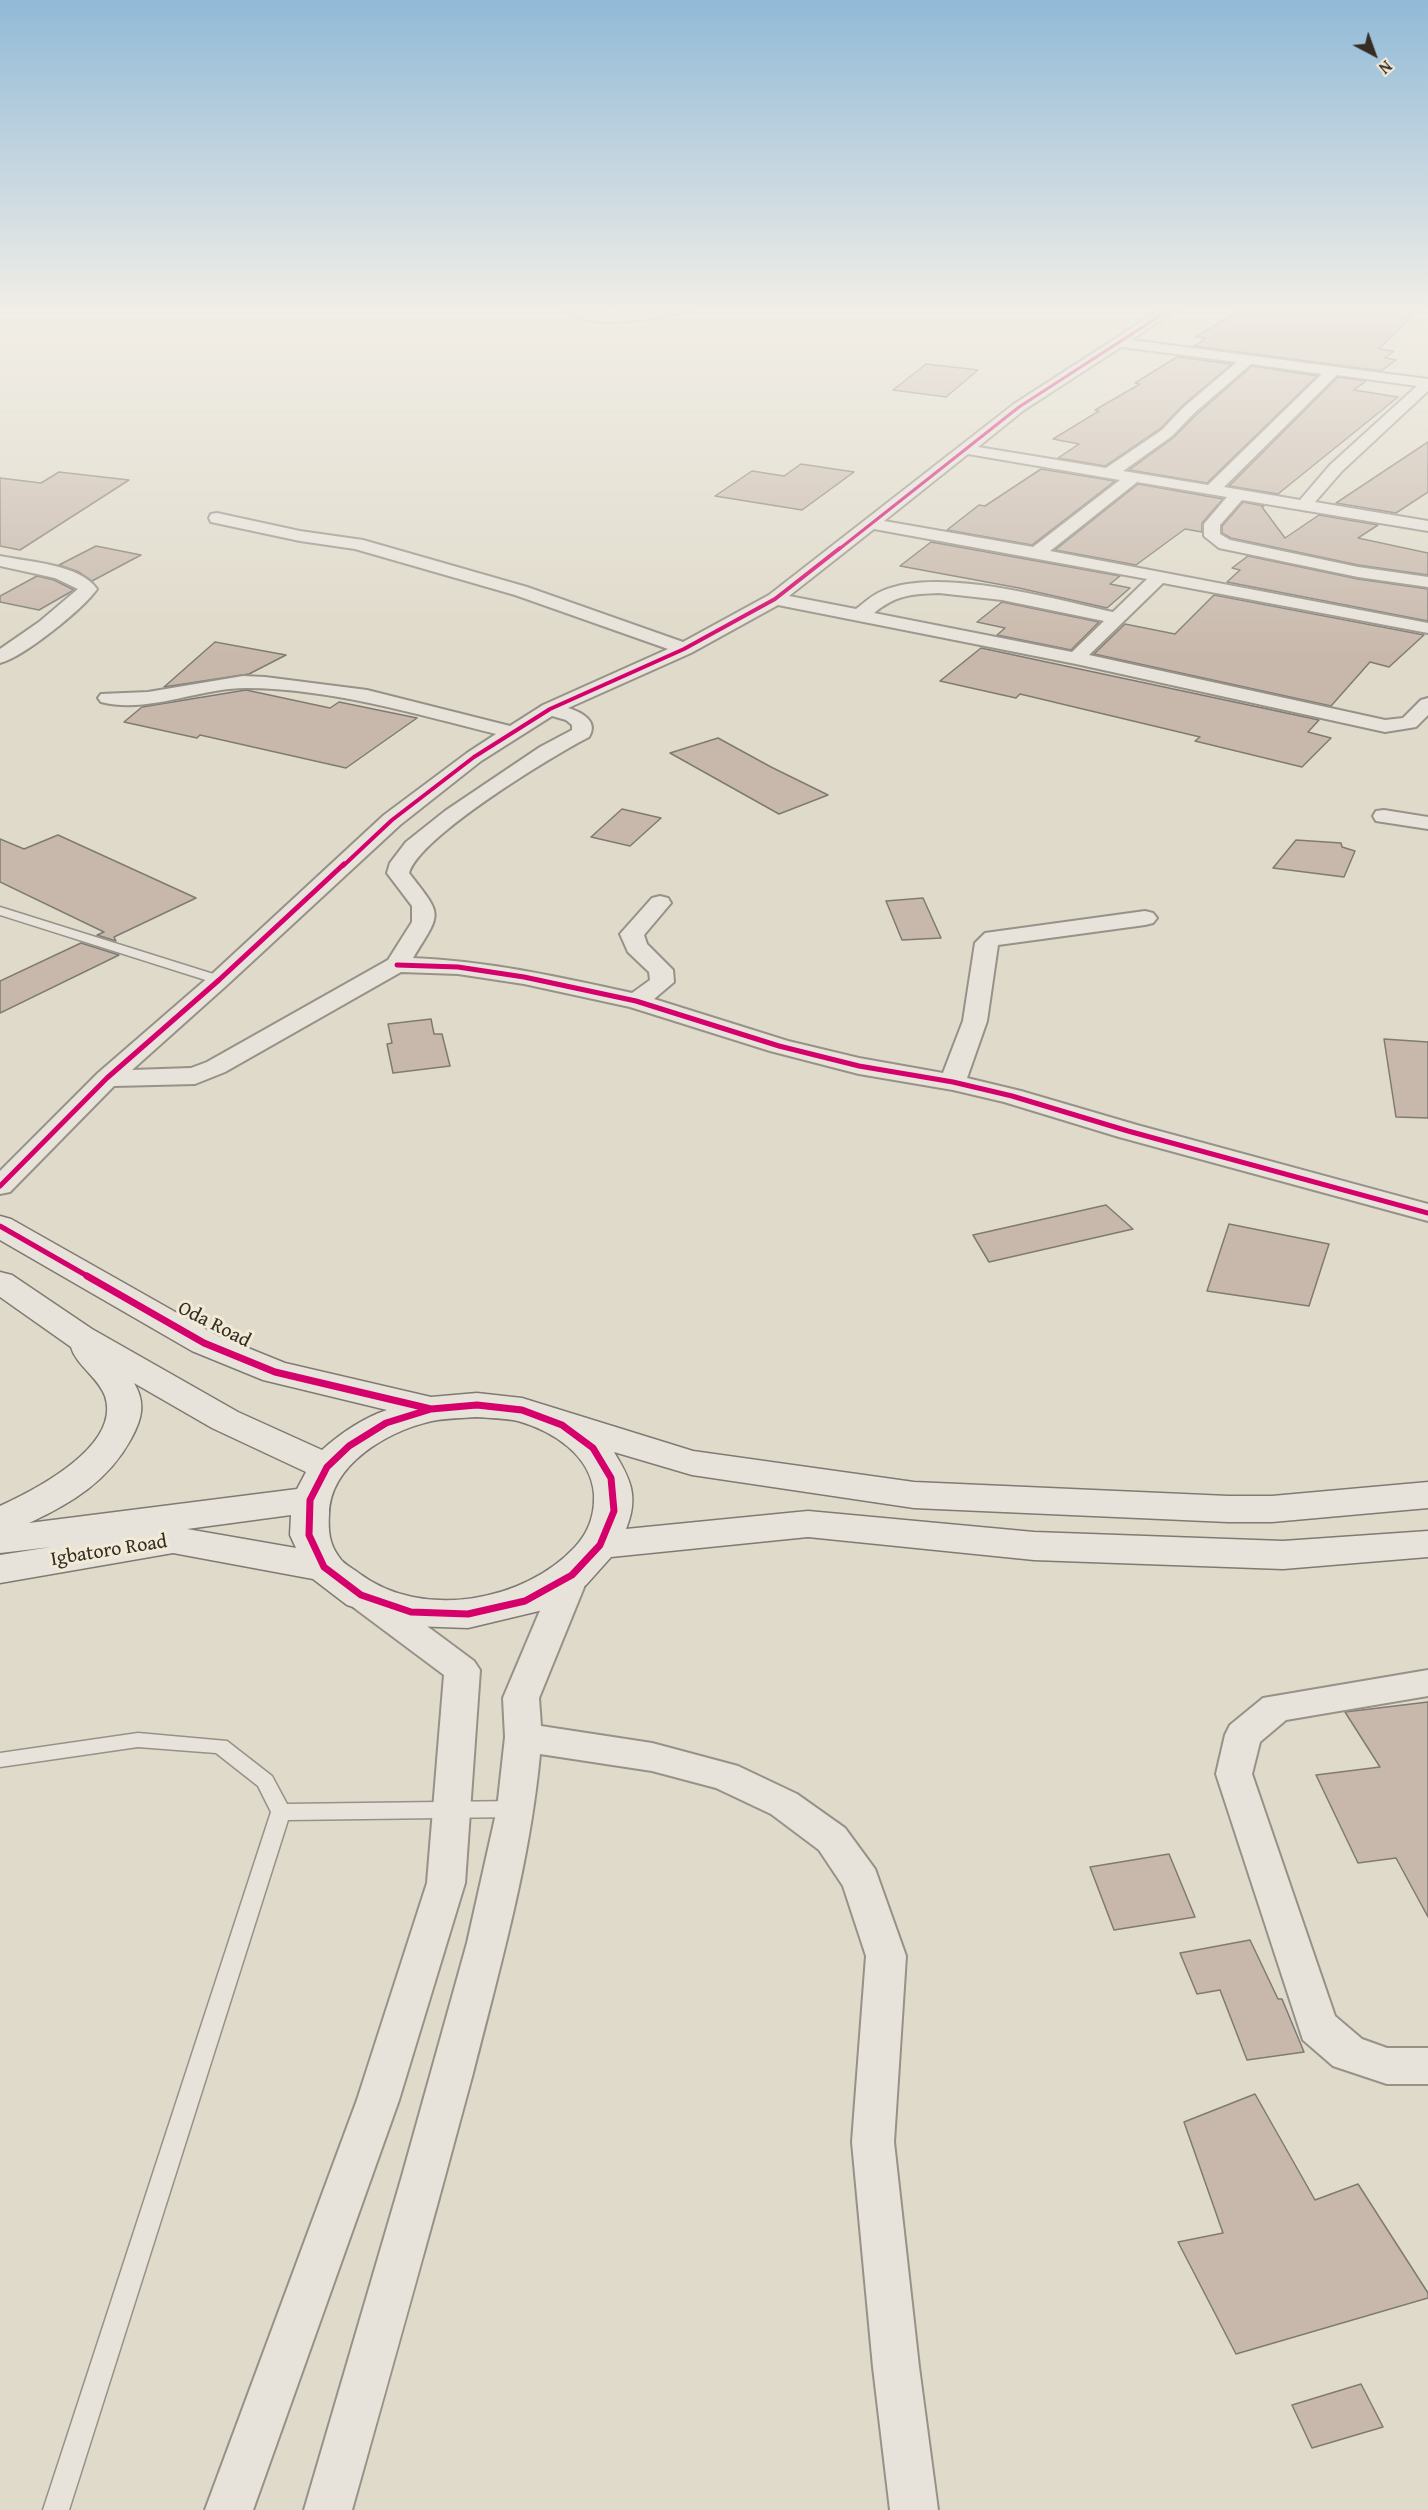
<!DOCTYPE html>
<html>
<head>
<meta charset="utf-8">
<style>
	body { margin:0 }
	#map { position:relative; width:1428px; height:2510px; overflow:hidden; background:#dfdac9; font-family:"Gentium Book Plus",serif }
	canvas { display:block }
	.north { position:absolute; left:1344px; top:24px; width:60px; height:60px; -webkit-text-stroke:4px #f0ead6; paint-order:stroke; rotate:139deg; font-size:16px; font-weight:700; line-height:24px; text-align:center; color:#372c23 }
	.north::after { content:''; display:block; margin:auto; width:21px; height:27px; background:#372c23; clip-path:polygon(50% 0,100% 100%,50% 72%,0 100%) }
</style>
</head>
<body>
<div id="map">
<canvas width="1428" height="2510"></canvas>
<div class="north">N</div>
</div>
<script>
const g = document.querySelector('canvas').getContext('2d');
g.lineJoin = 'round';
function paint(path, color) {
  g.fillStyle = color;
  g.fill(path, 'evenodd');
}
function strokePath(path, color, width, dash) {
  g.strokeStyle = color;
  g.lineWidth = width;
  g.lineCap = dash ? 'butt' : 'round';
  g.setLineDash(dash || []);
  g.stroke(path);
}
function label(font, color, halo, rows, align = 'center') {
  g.font = font + ' "Gentium Book Plus",serif';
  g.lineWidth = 6;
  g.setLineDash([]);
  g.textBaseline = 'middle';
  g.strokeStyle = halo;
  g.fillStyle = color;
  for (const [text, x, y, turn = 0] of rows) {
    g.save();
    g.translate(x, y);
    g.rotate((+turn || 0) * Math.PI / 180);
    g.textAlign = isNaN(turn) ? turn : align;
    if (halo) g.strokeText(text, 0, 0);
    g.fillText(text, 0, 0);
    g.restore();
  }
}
const building = new Path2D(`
	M1248 306H1422L1379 349 1394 351 1385 358 1396 360 1381 371 1194 346 1206 338 1195 337Z
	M1177 357 1232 364 1183 405 1161 428 1105 466 1058 458 1079 444 1053 439 1099 411 1095 410 1140 384 1135 383Z
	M926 364 978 370 946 397 893 390Z
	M1252 366 1317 376 1207 483 1129 470 1173 438 1196 415Z
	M1338 377 1366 381 1354 390 1398 397 1278 494 1229 486Z
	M1428 442V492L1396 513 1336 503Z
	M801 464 854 472 802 510 715 496 752 471 784 476Z
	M1041 469 1115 481 1032 545 947 530 979 505 985 506Z
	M59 472 129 480 20 550 0 546V478L41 483Z
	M1138 484 1223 499 1202 523V532L1185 529 1136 565 1055 550Z
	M1243 502 1264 506 1262 507 1285 538 1319 515 1378 525 1358 538 1428 553V575L1358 565 1231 538 1222 533V526Z
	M931 542 1120 576 1110 584 1130 588 1107 608 1019 588 900 566Z
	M96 546 141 555 92 581 79 572 59 565Z
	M1248 556 1358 579 1428 589V621L1227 582 1240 570 1232 568Z
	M37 576 54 580 74 590 39 610 0 602V596Z
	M1214 595 1424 635 1389 667 1370 662 1331 706 1094 654 1125 624 1175 634Z
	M1002 602 1099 622 1071 650 997 635 1005 628 977 622Z
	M215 642 286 655 249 674 164 687Z
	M981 648 1319 720 1308 732 1331 738 1302 767 1195 741 1200 737 1020 694 1016 698 940 681Z
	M246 690 330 708 339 702 417 718 346 768 200 735 197 738 124 722 142 707Z
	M718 738 771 767 828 795 779 814 670 753Z
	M622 809 661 818 630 846 591 837Z
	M58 835 196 898 114 937 116 941 97 935 104 932 0 882V839L24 849Z
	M1296 840 1341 843 1342 847 1355 851 1344 877 1273 868Z
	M923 898 941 938 902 940 886 901Z
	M81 943 119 955 0 1013V981Z
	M431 1019 434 1034H442L450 1066 393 1073 387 1044 392 1043 388 1024Z
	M1384 1039 1428 1042V1118L1396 1117Z
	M1106 1205 1133 1229 989 1262 973 1235Z
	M1229 1224 1329 1244 1309 1306 1207 1291Z
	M1428 1702V1917L1396 1858 1358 1863 1316 1775 1380 1767 1345 1712Z
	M1169 1854 1195 1917 1114 1930 1090 1867Z
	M1250 1940 1278 1999H1282L1304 2052 1247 2060 1220 1990 1197 1994 1180 1953Z
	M1255 2094 1315 2200 1358 2184 1428 2293V2298L1236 2354 1178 2242 1223 2233 1184 2122Z
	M1361 2384 1383 2427 1312 2448 1292 2405Z`);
paint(building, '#c8b8ab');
strokePath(building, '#7f7b72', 1.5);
const lane = new Path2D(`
	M0 907 223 977 225 980 219 984 215 983 0 915Z
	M138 1733 227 1741 272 1776 287 1804 516 1801 523 1803 526 1809 523 1815 516 1817 288 1820 69 2510H43L271 1812 258 1786 216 1753 138 1747 0 1767V1753Z`);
const street = new Path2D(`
	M569 306H582L581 309C613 322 663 306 697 306L696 309C667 316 589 334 566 310Z
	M1166 306H1181L1131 340 1428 379V391L1342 471 1315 502 1428 521V531L1242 500 1220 525V534L1230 540 1358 567 1428 577V587L1358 577 1219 548 1204 536V524L1227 497 1137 482 1050 551 1428 623V633L1163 583 1089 655 1385 720 1403 718 1421 700 1428 698V715L1416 727 1385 732 1076 664 778 605 691 653 568 708C581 712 599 721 589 737 552 756 420 836 409 873 443 917 442 911 413 958 488 961 559 977 632 993L650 980 649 972 628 952 620 934 652 898 660 896 668 898 671 903 644 935 647 944 673 970 674 982 654 999 788 1041 859 1058 943 1073 963 1021 975 943 985 933 1145 911 1153 913 1157 918 1153 923 1145 925 998 945 987 1021 967 1078 1021 1091 1137 1125 1428 1204V1221L1119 1137 1004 1102 953 1090 859 1074 770 1051 630 1007 524 984 458 974 401 972 225 1072 195 1084 114 1086 10 1192 0 1194V1171L98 1073 211 975 384 815 467 753 496 734C416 714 328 688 246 688 198 688 149 714 101 702L98 698 101 694 148 692 243 676 265 677 367 690 510 726 543 705 668 649 515 595 355 549 300 541 211 522 209 518 211 514 217 513 300 531 363 540 527 587 683 642 769 595 1014 404ZM1121 347 1237 362 1184 407 1162 430 1106 468 978 447 1024 410ZM1251 364 1322 374 1208 485 1123 471 1172 436 1194 413ZM1337 375 1417 386 1330 465 1300 500 1224 487ZM968 454 1120 480 1033 547 884 521ZM874 529 1147 579 1113 612C1053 599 939 566 882 591 872 595 864 603 856 609L789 596ZM939 593 1002 600 1104 621 1072 652 874 613C896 595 911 594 939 593ZM552 716 566 720 572 725V730L540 747 445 811 406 842 390 863 387 873 412 906V922L388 960 207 1062 191 1068 132 1070 227 985 400 825 481 761Z
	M0 556C28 562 80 564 97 589 83 609 24 657 0 663V649L39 622 78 589 55 578 0 566Z
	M1384 810 1428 817V829L1376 821 1373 816 1376 811Z
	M572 1563 584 1567 589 1575 539 1698 541 1726 652 1743 738 1766 797 1794 845 1828 875 1869 906 1956 894 2142 919 2367 938 2510H890L873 2367 852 2142 866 1956 843 1886 819 1850 771 1814 716 1788 652 1771 540 1754C530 1862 500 1967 473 2073 434 2219 393 2364 352 2510H304L402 2176 467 1943 497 1809 505 1737 503 1698 555 1575 560 1567Z
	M365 1586 377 1589 474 1661 480 1670 465 1883 399 2100 253 2510H205L357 2100 427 1883 444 1675 353 1607 348 1598 353 1589Z
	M1428 1670V1696L1286 1720 1260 1742 1252 1774 1335 2016 1362 2039 1387 2048H1428V2084H1387L1333 2066 1303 2040 1216 1774 1225 1735 1230 1725 1263 1698Z`);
const secondary = new Path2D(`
	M0 1216 11 1219 216 1335 285 1363 431 1397 477 1393 522 1398 693 1451 914 1482 1228 1496H1272L1428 1482V1508L1272 1522H1228L914 1508 692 1475 614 1452C631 1480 639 1497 626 1529L808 1511 1034 1532 1283 1541 1428 1531V1557L1283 1569 1034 1560 808 1537 611 1557 586 1585 539 1611 468 1628 411 1626 347 1605 313 1579 173 1553 0 1583V1555L51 1547 0 1553V1506C35 1490 122 1446 105 1396 98 1377 76 1365 71 1347L0 1297V1272L12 1275 92 1329 238 1412 322 1450C341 1433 363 1418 387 1410L263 1380 192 1351 0 1240ZM134 1383 212 1428 306 1472 297 1489 29 1523C72 1503 108 1481 131 1439 142 1419 146 1403 134 1383ZM477 1417C490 1418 505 1418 518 1421 553 1431 591 1455 594 1494 595 1514 589 1532 575 1547 524 1602 422 1620 360 1574 354 1569 343 1564 339 1557 329 1544 328 1530 329 1514 330 1464 388 1431 432 1421 446 1418 462 1418 477 1417ZM291 1515 290 1535 296 1548 187 1529Z`);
strokePath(lane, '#969288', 3);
strokePath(street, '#969288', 4);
strokePath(secondary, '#7f7b72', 3);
paint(lane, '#e7e3db');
paint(street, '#e7e3db');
paint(secondary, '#e7e3db');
strokePath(new Path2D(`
	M838 550 1019 407 1175 306`), '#d6006c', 3);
strokePath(new Path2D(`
	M343 866 392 820 474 757 550 709 684 649 775 599 840 548`), '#d6006c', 4);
strokePath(new Path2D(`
	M397 965 458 967 524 977 636 1001 779 1046 859 1066 953 1082 1012 1096 1128 1131 1428 1213
	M0 1186 107 1078 219 980 344 864
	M0 1226 89 1277`), '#d6006c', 5);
strokePath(new Path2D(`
	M87 1276 204 1343 275 1372 431 1409
	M477 1405 522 1410 562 1425 593 1448 611 1478 614 1511 600 1545 572 1575 525 1601 468 1614 411 1612 361 1595 324 1567 309 1535 310 1500 327 1467 349 1446 386 1423 431 1409Z`), '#d6006c', 7);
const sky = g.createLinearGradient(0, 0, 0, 658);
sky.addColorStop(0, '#91bad7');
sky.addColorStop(0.47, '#f1eee7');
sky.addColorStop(1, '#f1eee700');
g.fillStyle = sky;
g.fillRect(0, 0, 1428, 658);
label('20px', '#372c23', '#f0ead6', [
	["Oda Road",214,1325,27],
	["Igbatoro Road",109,1551,-9]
]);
</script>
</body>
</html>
